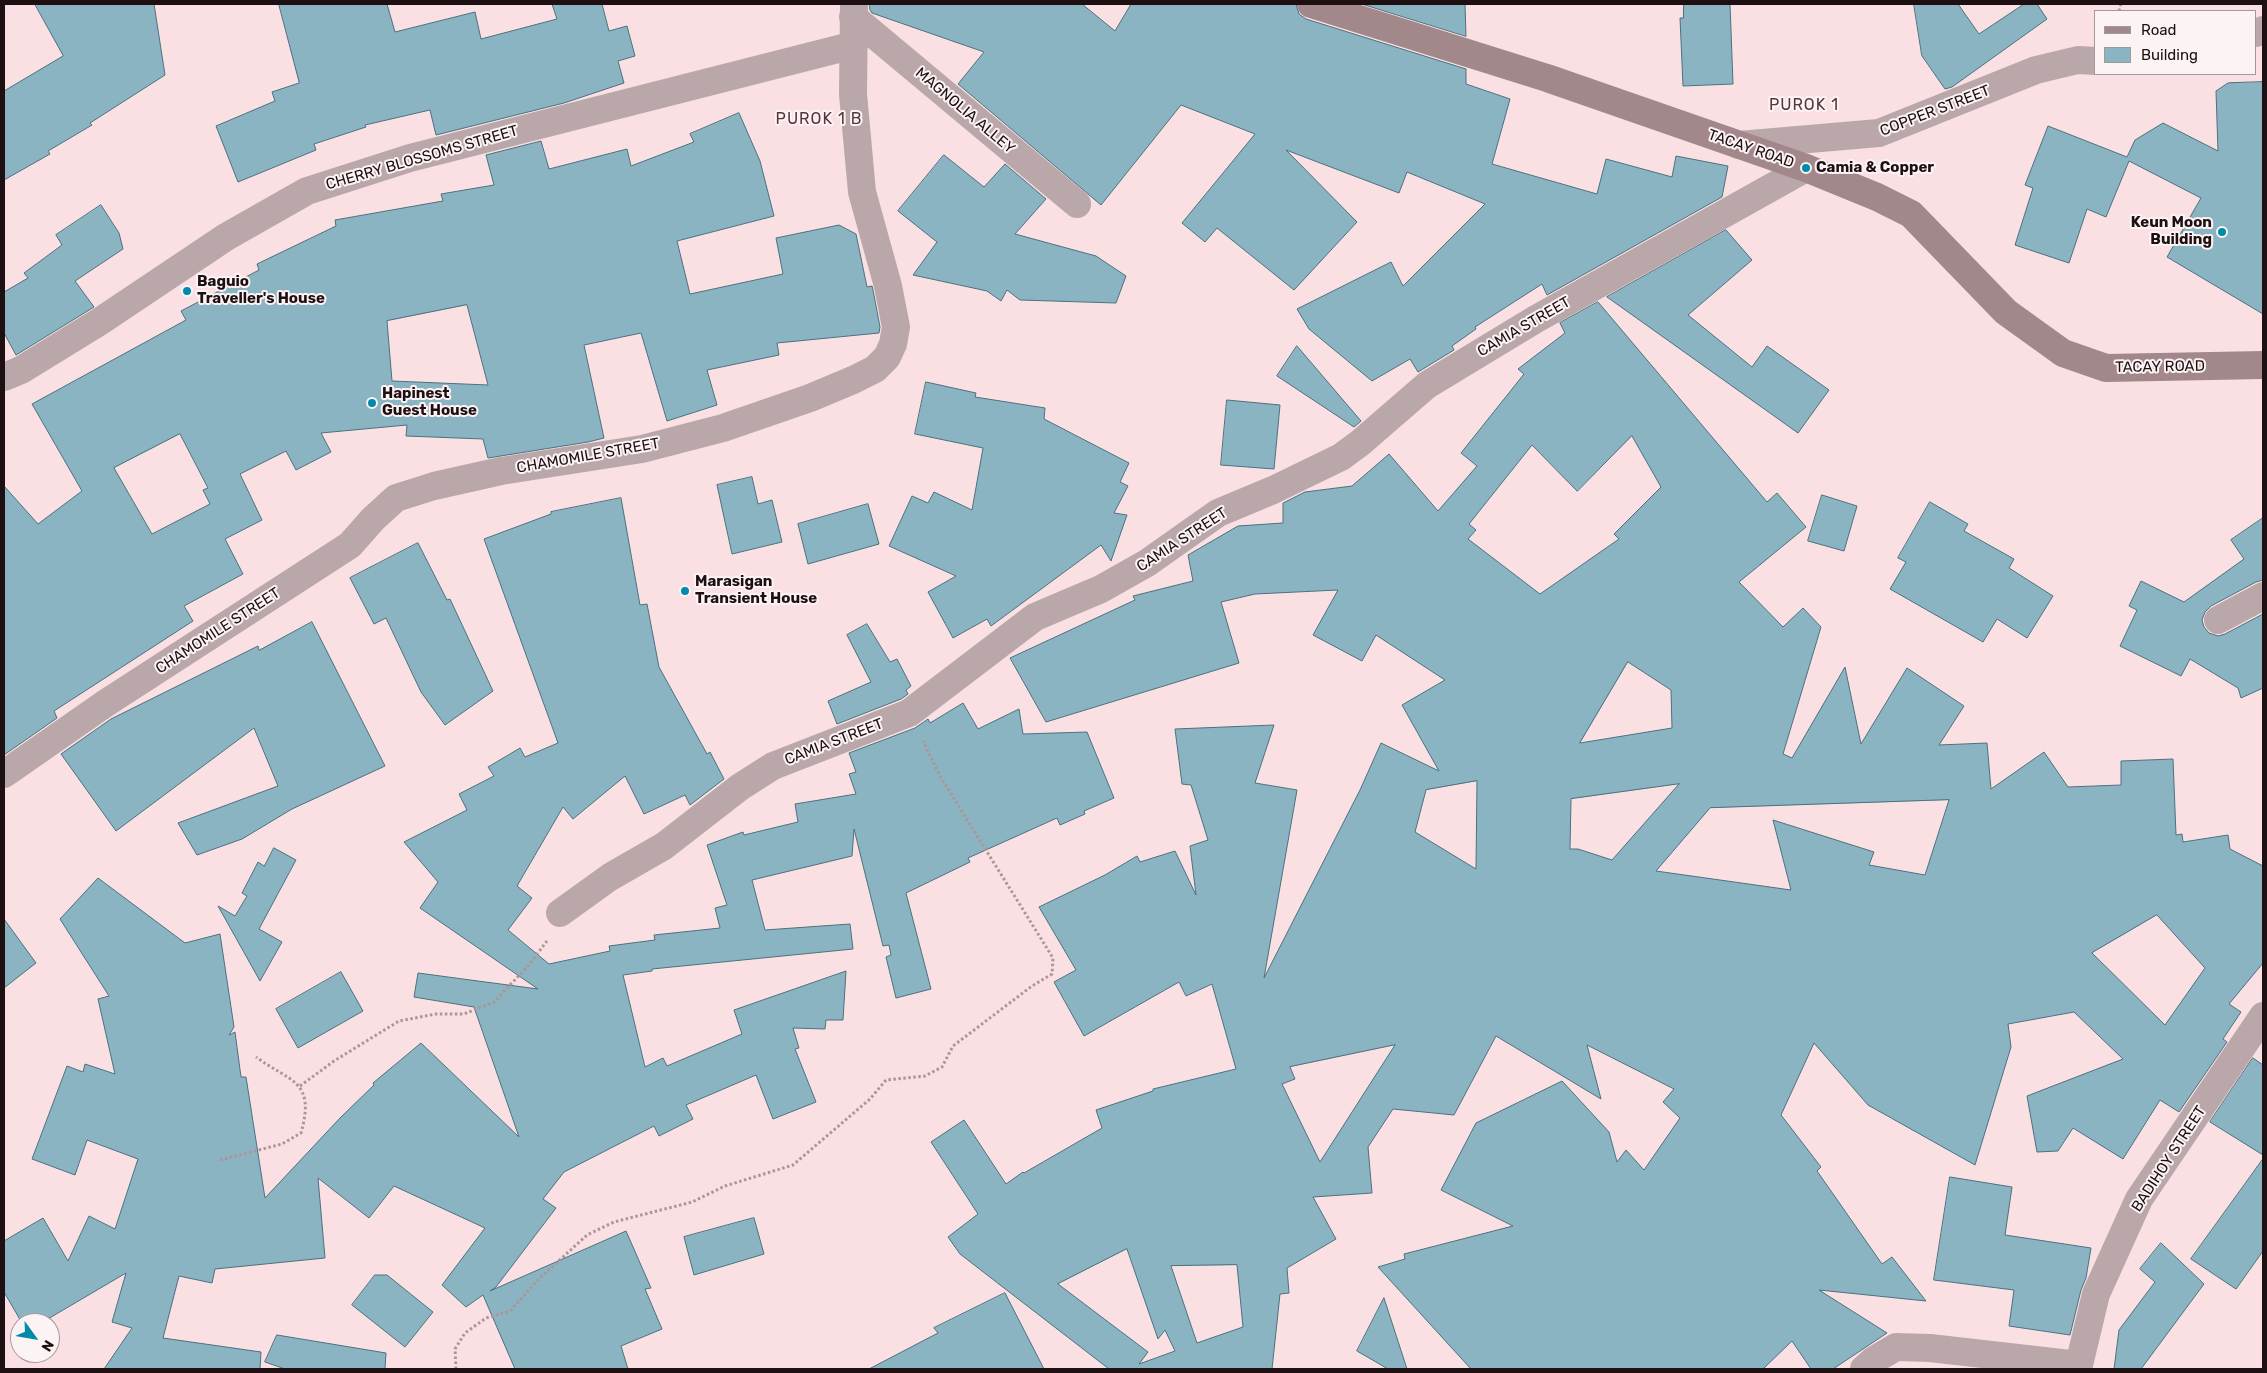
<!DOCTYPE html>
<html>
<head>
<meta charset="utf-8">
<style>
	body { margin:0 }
	#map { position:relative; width:2267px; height:1373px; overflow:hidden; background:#fbe0e3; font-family:Rubik,sans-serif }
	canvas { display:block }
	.frame { position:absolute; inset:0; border:5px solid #1e1012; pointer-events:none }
	.legend { position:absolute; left:2094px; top:10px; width:162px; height:65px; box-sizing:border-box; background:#fcf3f4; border:1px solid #a3989a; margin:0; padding:6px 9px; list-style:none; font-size:15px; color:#1e1012 }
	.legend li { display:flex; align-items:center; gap:10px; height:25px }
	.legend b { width:25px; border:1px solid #a3989a }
	.north { position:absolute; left:10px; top:1313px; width:50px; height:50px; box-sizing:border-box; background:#fcf3f4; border:1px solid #a3989a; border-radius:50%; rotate:122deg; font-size:14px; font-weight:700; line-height:20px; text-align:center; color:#1e1012 }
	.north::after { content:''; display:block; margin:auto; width:18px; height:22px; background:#008baa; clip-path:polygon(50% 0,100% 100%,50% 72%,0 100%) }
</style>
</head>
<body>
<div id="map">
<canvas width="2267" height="1373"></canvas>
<div class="frame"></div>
<ul class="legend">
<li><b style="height:6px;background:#a2878b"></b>Road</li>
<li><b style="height:14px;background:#8bb4c2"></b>Building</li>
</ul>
<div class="north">N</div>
</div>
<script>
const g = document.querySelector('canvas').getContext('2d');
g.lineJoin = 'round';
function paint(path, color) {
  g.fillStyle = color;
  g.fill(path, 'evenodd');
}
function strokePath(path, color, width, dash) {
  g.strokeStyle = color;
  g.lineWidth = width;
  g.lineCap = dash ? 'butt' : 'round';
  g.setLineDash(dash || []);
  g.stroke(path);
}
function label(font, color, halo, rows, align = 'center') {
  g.font = font + ' Rubik,sans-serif';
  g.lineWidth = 4;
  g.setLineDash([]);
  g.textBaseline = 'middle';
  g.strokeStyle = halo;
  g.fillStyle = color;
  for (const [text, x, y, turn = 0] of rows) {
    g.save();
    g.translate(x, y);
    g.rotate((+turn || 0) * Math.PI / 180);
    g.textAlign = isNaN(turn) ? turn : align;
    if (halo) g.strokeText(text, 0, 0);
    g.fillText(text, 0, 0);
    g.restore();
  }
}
const building = new Path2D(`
	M35 4H154L165 75 90 123 92 125 48 151 50 154 4 180V91L63 56Z
	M279 4H387L395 32 475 12 481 39 557 19 552 4H602L609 31 627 26 635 56 618 61 624 83 564 103 436 135 430 110 365 125 366 127 314 144 316 150 238 182 216 126 275 101 272 92 299 83Z
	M870 4H1082L1115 31 1131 4H1296L1299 14 1306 19 1466 69V84L1510 99 1492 164 1597 194 1606 159 1672 177 1676 156 1728 166 1722 197 1547 295 1542 284 1475 327 1476 329 1452 346 1454 350 1418 372 1410 359 1372 381 1309 329 1297 309 1391 262 1403 286 1485 204 1407 172 1399 193 1286 150 1357 222 1294 290 1217 228 1205 242 1182 223 1255 134 1181 105 1101 205 958 84 984 52 872 13 870 10Z
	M1362 4H1465L1466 36Z
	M1684 4H1730L1733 84 1683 86 1680 18H1683Z
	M1914 4H1958L1979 34 2024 4H2037L2047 19 1952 87 1945 89 1922 56Z
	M2263 82V314L2167 257 2201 198 2129 161 2106 217 2087 209 2069 263 2015 245 2033 188 2025 185 2048 126 2127 157 2135 140 2163 123 2218 151 2216 91 2228 83Z
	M739 113 760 161 774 216 677 241 690 294 783 274 776 238 839 225 856 234 867 287 872 286 873 290 880 327 879 333 777 343 779 355 707 370 717 405 667 421 641 333 584 345 604 438 588 442 488 458 483 439 406 436 407 425 321 433 331 452 296 470 286 451 240 474 262 520 225 539 243 574 184 606 193 621 54 711 57 718 4 755V486L38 524 82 491 32 404 186 320 181 311 259 270 257 264 336 226 335 220 443 201 441 194 494 185 486 155 541 141 549 169 627 149 631 166 694 142 690 134ZM467 305 488 385 392 381 387 321ZM180 434 208 488 203 490 210 504 152 534 114 468Z
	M944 155 984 187 1005 164 1046 199 1015 234 1096 256 1126 276 1116 303 1020 300 1007 290 1001 301 987 291 913 275 937 242 898 211Z
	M101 205 119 233 123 249 75 281 94 307 16 355 4 333V292L28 278 24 273 62 245 56 235Z
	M1726 230 1752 260 1688 315 1752 367 1767 346 1829 390 1798 433 1607 297Z
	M1598 302 1767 502 1777 493 1806 527 1739 582 1783 627 1803 608 1821 627 1783 754 1792 758 1845 667 1861 744 1907 668 1964 706 1939 745 1987 743 1991 789 2044 752 2068 787 2121 785V761L2173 759 2176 835 2182 834 2183 842 2228 835 2230 849 2263 866V963L2229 1004 2241 1012 2223 1039 2227 1042 2179 1112 2160 1100 2123 1159 2073 1128 2058 1151 2037 1152 2027 1096 2123 1059 2074 1012 2008 1024 2011 1047 1975 1165 1868 1105 1814 1043 1781 1115 1821 1167 1817 1171 1882 1264 1892 1257 1926 1301 1819 1290 1887 1333 1833 1369H1811L1792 1341 1763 1369H1471L1378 1267 1405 1259 1404 1254 1513 1226 1441 1190 1476 1123 1562 1081 1609 1132 1617 1162 1626 1150 1644 1170 1680 1118 1663 1102 1674 1089 1587 1045 1601 1099 1496 1036 1454 1115 1393 1109 1368 1147 1372 1193 1313 1197 1336 1239 1287 1268 1289 1293 1280 1294 1272 1369H1109L960 1254 948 1237 978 1214 931 1142 964 1120 1006 1184 1023 1172 1024 1173 1102 1128 1096 1110 1153 1091V1089L1236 1069 1212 984 1186 996 1179 982 1084 1036 1054 982 1076 970 1039 907 1105 875 1137 856 1140 862 1175 851 1196 895 1190 846 1208 840 1191 785 1182 784 1175 729 1274 725 1255 783 1297 790 1264 978 1360 790 1381 743 1439 771 1402 705 1445 680 1376 635 1362 661 1313 635 1338 590 1255 594 1221 602 1239 663 1046 722 1010 658 1135 600 1133 596 1193 581 1188 555 1238 526 1283 523V503L1305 492 1352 486 1389 454 1438 511 1477 466 1461 453 1524 374 1518 369 1565 333 1560 323ZM1632 436 1661 487 1614 534 1619 539 1540 594 1468 539 1476 530 1469 524 1532 445 1577 491ZM1628 662 1671 690 1672 728 1580 743ZM1477 781 1476 869 1415 832 1426 790ZM1679 784 1612 860 1578 849H1570L1571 799ZM1949 800 1925 875 1869 865 1874 852 1773 820 1791 890 1656 871 1710 808ZM2157 915 2205 968 2165 1025 2092 953ZM1395 1045 1320 1162 1282 1084 1295 1079 1290 1067ZM1127 1249 1158 1339 1165 1330 1175 1351 1139 1364 1148 1352 1058 1284ZM1237 1265 1243 1327 1197 1343 1171 1266Z
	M1297 346 1361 421 1354 427 1277 376Z
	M926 382 976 393 975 397 1045 408 1044 419 1129 463 1120 482 1128 486 1114 513 1127 515 1111 561 1101 545 991 626 987 619 953 638 928 592 956 576 889 546 912 496 928 503 934 492 972 510 983 448 915 434Z
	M1227 400 1280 405 1274 469 1221 465Z
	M752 477 758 504 772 500 782 542 732 554 717 485Z
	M1822 495 1857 506 1844 551 1808 541Z
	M621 498 640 605 647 604 659 667 707 754 710 752 724 779 690 805 685 795 644 814 625 776 573 819 563 807 517 886 532 898 508 930 549 964 610 951 609 946 655 940 654 935 720 928 715 908 727 905 707 845 743 832 744 835 798 822 795 804 856 794 849 774 856 772 849 753 915 728 928 719 930 723 963 703 978 729 1019 709 1023 734 1087 732 1114 798 1084 811 1085 814 1060 825 1057 818 968 858 970 862 906 893 931 989 896 998 886 957 891 955 889 945 883 946 854 829 852 856 752 880 765 930 850 924 853 949 652 969V971L623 975 645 1067 663 1058 667 1066 742 1034 734 1010 846 971 843 1020H826L825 1029 793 1028 799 1048 795 1049 816 1102 773 1119 756 1075 686 1105 693 1119 659 1136 654 1126 564 1172 543 1199 556 1208 496 1287 490 1291 626 1231 651 1288 645 1289 662 1329 621 1346 628 1369H515L483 1295 466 1307 442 1285 485 1228 394 1186 369 1218 318 1178 325 1258 215 1269 212 1283 179 1276 163 1338 261 1352 260 1369H104L132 1328 112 1322 126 1273 41 1323H22L4 1292V1241L43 1218 68 1261 89 1216 115 1229 138 1159 87 1140 75 1175 32 1159 67 1066 83 1072 85 1064 115 1074 98 999 109 996 60 919 98 878 185 943 220 934 234 1027 229 1035 235 1032 241 1077H246L265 1198 340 1118 374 1085 373 1083 421 1043 519 1137 474 1007 414 997 418 973 538 989 420 908 438 882 404 842 467 810 459 794 494 776 488 767 520 748 525 757 558 743 484 539 551 514V512Z
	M1930 502 1968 524 1964 531 2014 559 2009 568 2053 596 2027 638 1997 619 1983 642 1890 589 1906 562 1898 558Z
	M868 504 879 544 808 564 798 524Z
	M2263 518V580L2256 582 2211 606 2205 612 2202 620 2204 627 2209 633 2218 636 2225 634 2263 614V688L2241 698 2238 688 2190 659 2181 676 2120 646 2137 610 2129 606 2141 581 2184 602 2244 559 2231 540Z
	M418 543 447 600 450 599 493 691 445 725 421 692 386 618 374 624 350 578Z
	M312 622 385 766 292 809 242 839 197 855 178 823 278 786 254 728 116 831 61 754 111 719 258 646 259 650Z
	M867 624 890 662 897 659 911 686 906 690 908 694 901 699 837 724 828 701 871 682 847 635Z
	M274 848 296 860 259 929 282 942 260 981 218 906 235 916 247 896 242 893 258 862 264 866Z
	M4 919 36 963 4 988Z
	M341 972 363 1011 298 1048 276 1009Z
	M2253 1058 2263 1065V1155L2210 1122Z
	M2263 1159V1251L2236 1289 2191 1259Z
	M1950 1177 2012 1187 2005 1235 2091 1248 2086 1278 2081 1290 2070 1335 2009 1326 2014 1290 1934 1280Z
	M754 1218 764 1254 694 1275 684 1237Z
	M2161 1243 2204 1284 2141 1369H2114L2119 1330 2155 1282 2140 1269Z
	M375 1275H387L433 1312 405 1347 352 1305Z
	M1005 1293 1044 1369H869L938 1333 934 1328Z
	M1384 1298 1407 1369H1388L1357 1351Z
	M277 1335 386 1353 385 1369H285L265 1362Z`);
paint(building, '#8bb4c2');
strokePath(building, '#4a717e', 1);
strokePath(new Path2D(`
	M2119 11 2121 4
	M300 1086 334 1061 399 1021 436 1014H464L494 1002 528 966 547 941
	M220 1160 282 1144 301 1133C316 1080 290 1082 256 1057
	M456 1369 455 1349 465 1333 486 1318 510 1311 540 1278 587 1235 614 1222 692 1202 725 1186 793 1165 870 1099 886 1080 925 1076 942 1067 953 1046 1032 986 1052 974 1053 958 940 776 923 741`), '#ac9598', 3, [2.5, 2.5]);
strokePath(new Path2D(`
	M853 17 1077 204
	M2256 33 2263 30
	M1739 145 1879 133 2036 70 2078 60 2096 61
	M4 377 21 370 99 322 226 237 307 191 410 158 854 45
	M2218 620 2263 596
	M4 774 106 703 350 545 373 519 396 498 434 486 501 471 642 449 723 428 810 398 853 380 875 369 887 357 893 344 896 327 888 286 862 192 853 94 854 4
	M560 913 610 877 664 846 740 787 773 766 909 713 1035 617 1101 589 1147 563 1218 513 1273 490 1341 457 1360 443 1427 385 1536 319 1806 168
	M1864 1369 1874 1360 1896 1347 1930 1348 2079 1365
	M2078 1369 2096 1294 2139 1199 2263 1016`), '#baa7a9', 28);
strokePath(new Path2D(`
	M1311 4 1547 78 1806 168 1877 197 1911 214 2006 312 2063 353 2106 368 2263 365`), '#a2878b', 28);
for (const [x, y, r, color] of [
	[1806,168,5,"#008baa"],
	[2222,232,5,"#008baa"],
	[187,291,5,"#008baa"],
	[372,403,5,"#008baa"],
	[685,591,5,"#008baa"]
]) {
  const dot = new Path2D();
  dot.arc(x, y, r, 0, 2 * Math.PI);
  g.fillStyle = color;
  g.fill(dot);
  strokePath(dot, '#fcf3f4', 2);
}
label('15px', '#1e1012', '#fcf3f4', [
	["MAGNOLIA ALLEY",965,111,40],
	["COPPER STREET",1935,111,-21],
	["TACAY ROAD",1751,149,19],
	["CHERRY BLOSSOMS STREET",422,158,-16],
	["CAMIA STREET",1524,327,-30],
	["TACAY ROAD",2160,367,-1],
	["CHAMOMILE STREET",588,456,-10],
	["CAMIA STREET",1182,540,-33],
	["CHAMOMILE STREET",218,631,-33],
	["CAMIA STREET",834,742,-21],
	["BADIHOY STREET",2169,1159,-57]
]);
label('bold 15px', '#1e1012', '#fcf3f4', [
	["Camia & Copper",1816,168],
	["Keun Moon",2212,223,"right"],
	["Building",2212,240,"right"],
	["Baguio",197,282],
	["Traveller's House",197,299],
	["Hapinest",382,394],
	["Guest House",382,411],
	["Marasigan",695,582],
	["Transient House",695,599]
], 'left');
g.letterSpacing = '1px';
label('16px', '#57353b', '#fcf3f4', [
	["PUROK 1",1804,105],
	["PUROK 1 B",819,119]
]);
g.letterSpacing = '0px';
</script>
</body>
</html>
